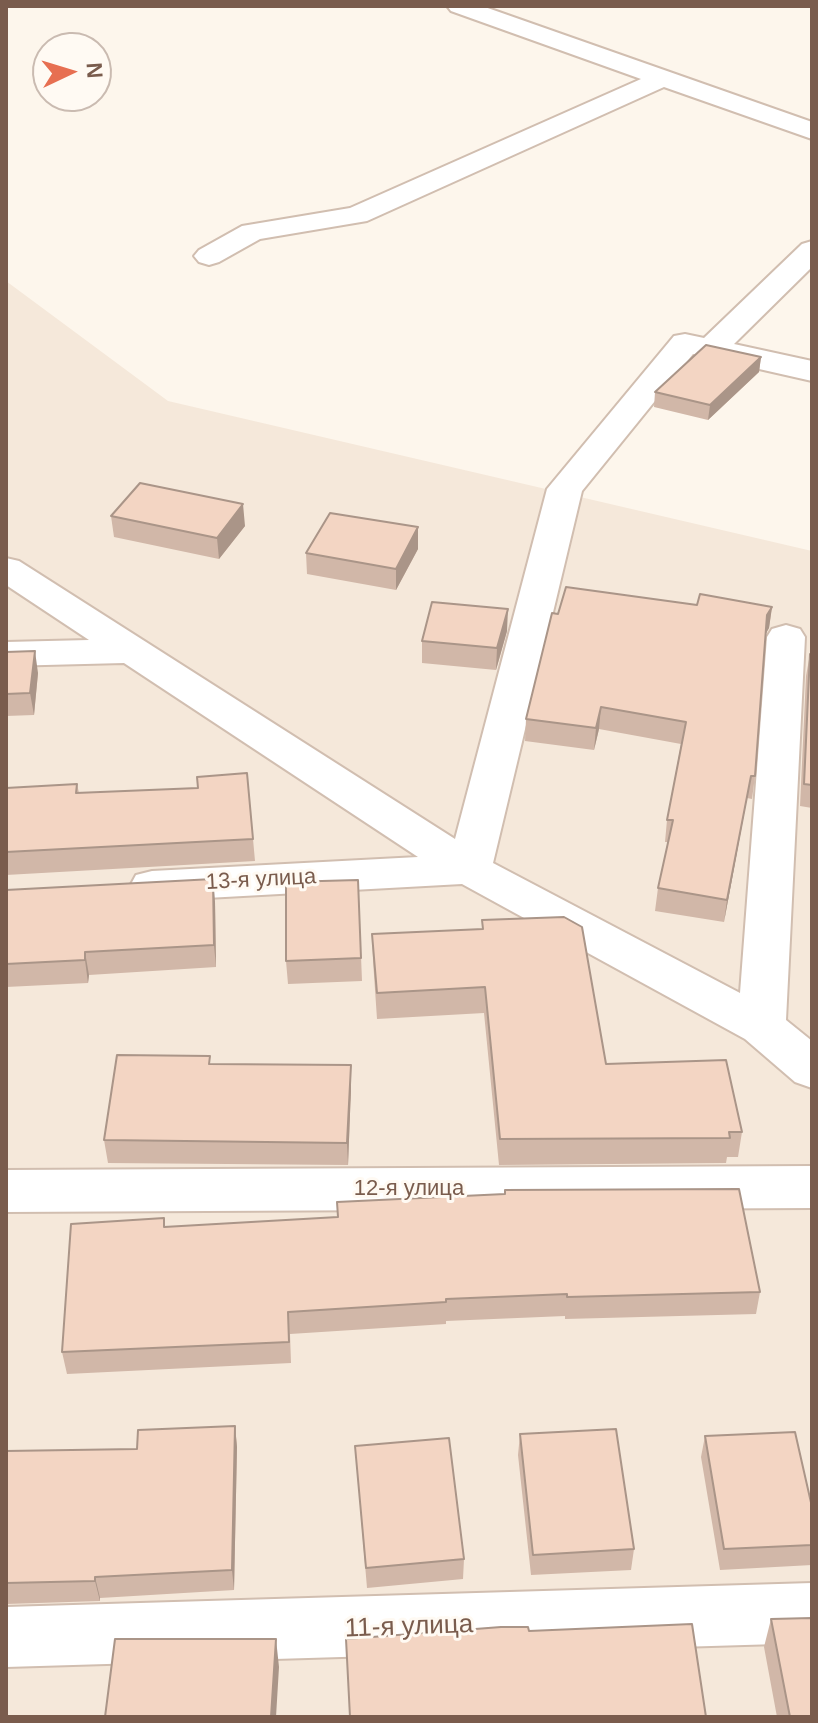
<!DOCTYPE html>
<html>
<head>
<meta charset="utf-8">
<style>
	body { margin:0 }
	#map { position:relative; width:818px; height:1723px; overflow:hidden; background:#fdf6ec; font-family:Arial,sans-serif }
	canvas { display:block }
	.frame { position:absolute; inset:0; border:8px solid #7a5c4d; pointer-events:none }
	.north { position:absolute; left:32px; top:32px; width:80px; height:80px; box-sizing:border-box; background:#fffaf3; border:2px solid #cabbb1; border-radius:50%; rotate:86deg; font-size:22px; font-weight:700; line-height:32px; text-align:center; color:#7a5c4d }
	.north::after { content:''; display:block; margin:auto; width:28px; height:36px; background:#e76f51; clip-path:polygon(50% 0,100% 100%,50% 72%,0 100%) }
</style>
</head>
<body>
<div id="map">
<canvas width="818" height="1723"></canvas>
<div class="frame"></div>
<div class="north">N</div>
</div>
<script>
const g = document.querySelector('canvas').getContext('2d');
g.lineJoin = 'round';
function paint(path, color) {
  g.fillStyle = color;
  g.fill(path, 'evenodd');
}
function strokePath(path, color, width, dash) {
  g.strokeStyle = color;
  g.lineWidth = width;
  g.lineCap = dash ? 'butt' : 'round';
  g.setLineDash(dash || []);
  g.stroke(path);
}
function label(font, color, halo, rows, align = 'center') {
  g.font = font + ' Arial,sans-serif';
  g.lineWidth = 6;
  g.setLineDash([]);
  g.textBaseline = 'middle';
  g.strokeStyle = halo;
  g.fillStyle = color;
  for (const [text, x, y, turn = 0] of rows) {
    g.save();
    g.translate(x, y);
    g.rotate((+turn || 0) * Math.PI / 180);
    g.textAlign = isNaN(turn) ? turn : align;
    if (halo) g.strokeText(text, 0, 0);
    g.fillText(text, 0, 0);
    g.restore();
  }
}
paint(new Path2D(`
	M6 281 168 401 812 551V1717H6Z`), '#f5e8da');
const minor = new Path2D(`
	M447 6H482L812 122V139L664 87 367 221 260 239 219 262 209 265 199 262 194 256 199 250 242 226 350 208 641 79 451 11Z
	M812 241V267L734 344 812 361V381L693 354 582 491 493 863 740 993 767 637 772 629 786 625 800 629 805 637 786 1020 812 1041V1088L795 1082 745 1039 462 884 152 901 136 897 130 886 136 875 152 871 418 857 124 663 6 666V642L89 640 6 585V558L19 561 455 839 547 489 674 336 685 334 704 338 802 244Z
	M812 1166V1208L6 1212V1170Z
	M812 1583V1643L6 1667V1607Z`);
strokePath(minor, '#d1beb0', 4);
paint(minor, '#fff');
paint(new Path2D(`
	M761 357 759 372 708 420 654 407 655 392Z
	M111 516 245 526 219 559 114 537Z
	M418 549 396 590 307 574 306 553Z
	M697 605 772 607 769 628 766 633 755 776 752 799 747 798 724 922 655 911 658 888 668 842H665L667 820 681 744 599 729 594 750 525 741 526 719 558 614Z
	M507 631 496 670 422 663V641Z
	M6 652 38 673 34 715 6 716Z
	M810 654H812V808L800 806 806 676Z
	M77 784 79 793 253 839 255 861 6 875V788Z
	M358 880 362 981 288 984 286 961Z
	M6 890 215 902 216 967 89 975 88 983 6 987Z
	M482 920 606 1064 742 1132 738 1157H727L726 1163 499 1165 484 1013 377 1019 373 960 372 934 482 929Z
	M211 1064 351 1065V1088L348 1165 108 1163 104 1140Z
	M165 1227 760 1292 756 1314 565 1319V1316L446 1321V1324L290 1334 291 1363 67 1374 62 1352Z
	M235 1426 237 1447 234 1590 100 1598V1601L6 1604V1451L137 1449Z
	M520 1434 634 1549 631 1570 531 1575 518 1455Z
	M705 1436 812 1507V1565L720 1570 701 1457Z
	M355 1446 464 1559 463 1579 367 1588Z
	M771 1619 812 1717H777L764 1647Z`), '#d1b7a8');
paint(new Path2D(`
	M761 357 759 372 708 420 710 405Z
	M243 504 245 526 219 559 217 538Z
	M418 527V549L396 590V569Z
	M772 607 769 628 764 637 767 615Z
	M508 609 507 631 496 670 497 648Z
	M35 651 38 673 34 715 30 693Z
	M601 707 599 729 594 750 596 728Z
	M751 776 747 798 724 922 727 900Z
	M213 879 215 902 216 967 214 945Z
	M85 952 89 975 88 983 85 960Z
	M351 1065V1088L348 1165 347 1143Z
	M235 1426 237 1447 234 1590 232 1570Z
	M95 1577 100 1598V1601L95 1581Z
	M276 1639 279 1667 276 1717H271Z`), '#aa9588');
const building = new Path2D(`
	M706 345 761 357 710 405 655 392Z
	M140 483 243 504 217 538 111 516Z
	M330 513 418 527 396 569 306 553Z
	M566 587 697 605 700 594 772 607 767 615 755 776H751L727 900 658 888 673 820H667L686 722 601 707 596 728 526 719 552 613 558 614Z
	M432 602 508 609 497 648 422 641Z
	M35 651 30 693 6 694V652Z
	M810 654H812V785L804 784Z
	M247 773 253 839 6 852V788L77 784 76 793 198 788 197 777Z
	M213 879 214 945 85 952V960L6 964V890Z
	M358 880 361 958 286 961V882Z
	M564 917 582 927 606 1064 726 1060 742 1132H729L730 1138 500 1139 485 987 377 993 372 934 483 929 482 920Z
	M117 1055 210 1056 209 1064 351 1065 347 1143 104 1140Z
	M739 1189 760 1292 567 1297V1294L446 1299V1302L288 1312 289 1342 62 1352 71 1224 164 1218V1227L338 1217 337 1202 505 1194V1190Z
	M235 1426 232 1570 95 1577V1581L6 1583V1451L137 1449 138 1430Z
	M616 1429 634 1549 533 1555 520 1434Z
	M795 1432 812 1507V1545L724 1549 705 1436Z
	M449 1438 464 1559 366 1568 355 1446Z
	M812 1618V1717H790L771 1619Z
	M692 1624 706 1717H350L346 1639 501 1627H528L529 1631Z
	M115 1639H276L271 1717H105Z`);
paint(building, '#f3d5c3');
strokePath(building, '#aa9588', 2);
label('22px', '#7a5c4d', '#fffaf3', [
	["13-я улица",261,880,-3],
	["12-я улица",409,1189]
]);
label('26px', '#7a5c4d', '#fffaf3', [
	["11-я улица",409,1627,-2]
]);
</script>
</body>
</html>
